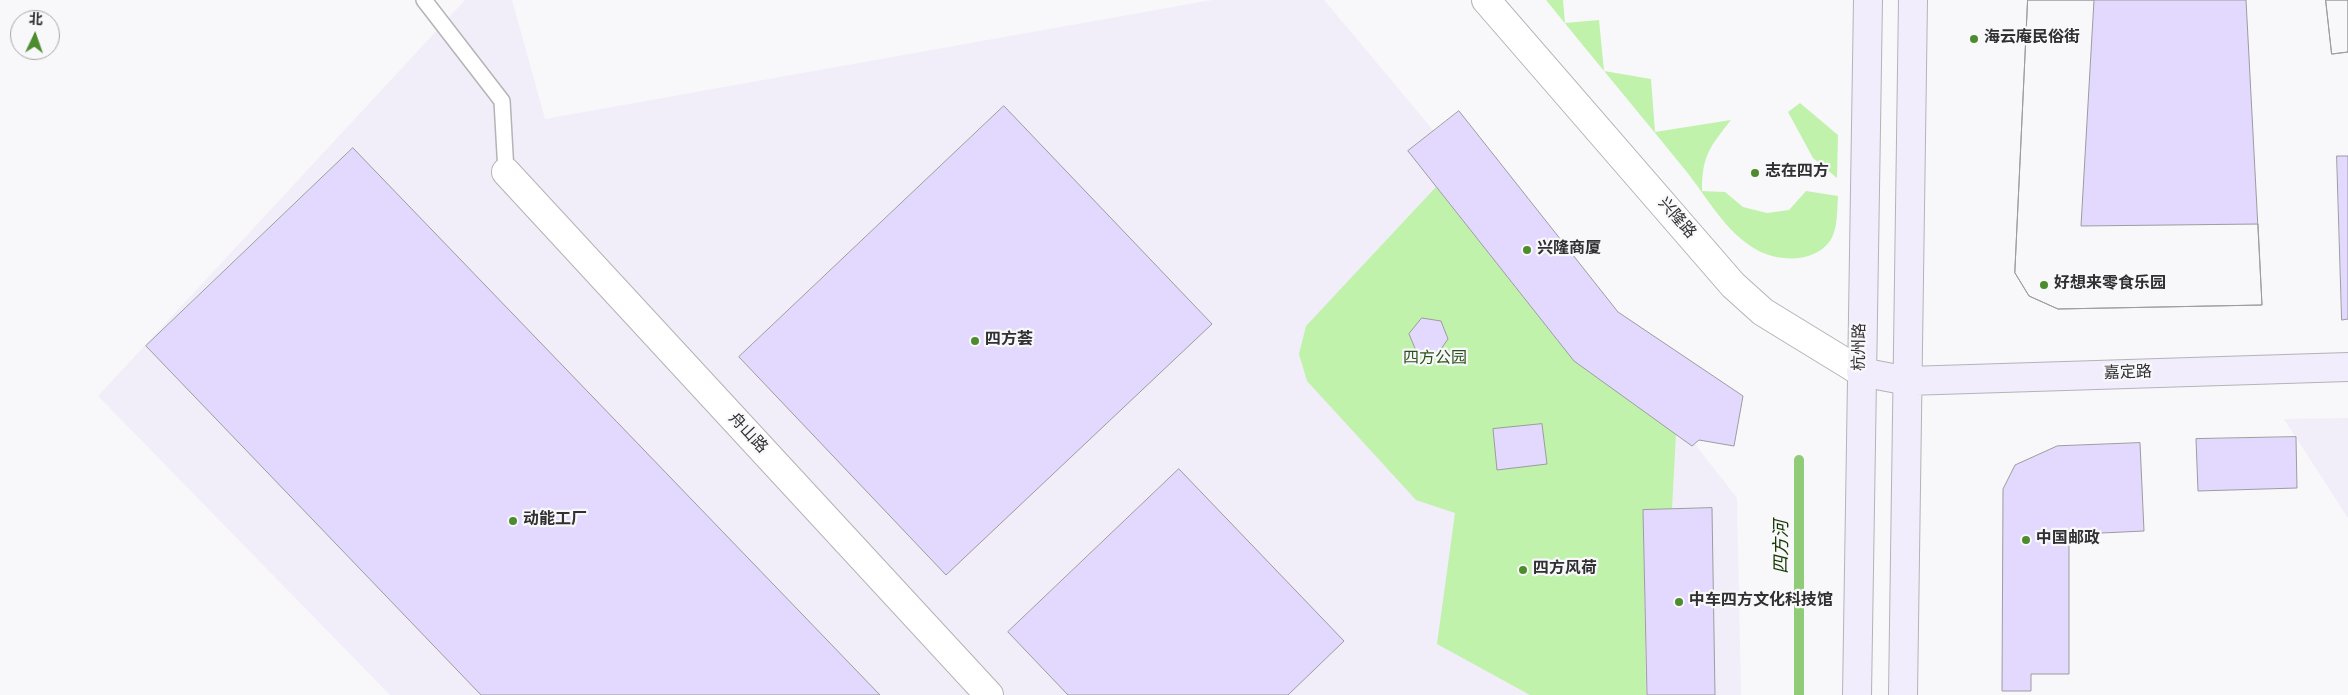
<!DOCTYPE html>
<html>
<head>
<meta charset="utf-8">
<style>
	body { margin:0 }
	#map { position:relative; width:2348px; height:695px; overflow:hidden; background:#f8f7fa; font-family:Overpass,"Noto Sans SC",sans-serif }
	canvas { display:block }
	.north { position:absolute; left:10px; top:10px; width:50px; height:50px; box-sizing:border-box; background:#f8f7fa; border:1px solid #a8a7aa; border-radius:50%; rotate:3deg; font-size:14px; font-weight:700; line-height:20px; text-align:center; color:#302f31 }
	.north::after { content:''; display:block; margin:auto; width:18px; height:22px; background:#4c8c2e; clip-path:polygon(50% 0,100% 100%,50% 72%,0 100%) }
</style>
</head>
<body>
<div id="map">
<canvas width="2348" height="695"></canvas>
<div class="north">北</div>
</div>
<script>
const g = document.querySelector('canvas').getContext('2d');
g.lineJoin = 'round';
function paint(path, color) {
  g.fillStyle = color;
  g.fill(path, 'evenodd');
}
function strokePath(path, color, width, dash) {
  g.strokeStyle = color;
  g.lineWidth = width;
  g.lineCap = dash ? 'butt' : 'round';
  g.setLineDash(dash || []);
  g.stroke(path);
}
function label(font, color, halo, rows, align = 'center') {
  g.font = font + ' Overpass,"Noto Sans SC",sans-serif';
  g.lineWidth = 4.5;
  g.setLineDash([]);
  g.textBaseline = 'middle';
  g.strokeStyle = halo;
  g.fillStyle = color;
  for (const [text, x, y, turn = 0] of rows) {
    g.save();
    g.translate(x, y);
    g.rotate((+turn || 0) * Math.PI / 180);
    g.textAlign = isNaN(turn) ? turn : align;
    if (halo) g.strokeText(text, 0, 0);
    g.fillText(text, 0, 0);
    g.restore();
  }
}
paint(new Path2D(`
	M465 0H512L545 119 1212 0H1324L1677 421 1737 498 1741 695H390L98 396Z
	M2348 418V518L2284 419Z`), '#f1eef9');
paint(new Path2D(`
	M1546 0H1563L1565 23 1599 20 1604 71 1651 79 1655 132 1731 120C1710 147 1702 155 1702 191L1725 192 1743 207 1767 213 1789 210 1806 191 1838 196C1837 210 1838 229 1830 241 1814 263 1779 262 1757 250 1726 233 1707 197 1686 171 1640 114 1592 57 1546 0Z
	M1800 103 1838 135 1837 178 1813 158 1788 112Z
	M1436 187 1574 361 1676 434 1672 509 1643 510 1646 695H1530L1437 644 1455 513 1416 500 1307 381 1299 354 1306 326Z`), '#c0f2ac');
strokePath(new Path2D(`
	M1799 460V695`), '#90cc78', 10);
const building = new Path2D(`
	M2028 0H2246L2262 305 2058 309 2029 296 2015 273Z
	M2028 0H2094L2081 226 2258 224 2262 305 2058 309 2029 296 2015 273Z
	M2326 0H2348V52L2332 54Z
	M2326 0H2348V52L2332 54Z
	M1004 106 1212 324 946 575 739 357Z
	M1459 111 1618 312 1743 396 1734 446 1699 440 1692 446 1574 361 1408 151Z
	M353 148 880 695H481L146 346Z
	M2337 156H2348V319L2342 320Z
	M1422 318 1441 321 1448 339 1436 356 1417 353 1409 334Z
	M1542 424 1547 464 1497 470 1493 429Z
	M2296 437 2297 488 2198 491 2196 439Z
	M2140 443 2144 531 2080 534 2069 542V674H2031V691H2002L2003 489 2015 465 2057 446Z
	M1179 469 1344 641 1288 695H1068L1008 632Z
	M1712 508 1715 695H1647L1643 510Z`);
paint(building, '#e3d8fd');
strokePath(building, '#9d9c9f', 1);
const service = new Path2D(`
	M424 0 502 101 506 172`);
const minor = new Path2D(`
	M506 172 989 695`);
const tertiary = new Path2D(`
	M1486 0 1733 285 1763 312 1861 372`);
const secondary = new Path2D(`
	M1861 372 1908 381 2348 367
	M1857 695 1868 0
	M1903 695 1913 0`);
strokePath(service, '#b4b3b7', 18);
strokePath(minor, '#b4b3b7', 30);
strokePath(tertiary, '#b4b3b7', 30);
strokePath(secondary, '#b4b3b7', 30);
strokePath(service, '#fff', 15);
strokePath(minor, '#fff', 28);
strokePath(tertiary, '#fff', 28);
strokePath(secondary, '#f2edfc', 28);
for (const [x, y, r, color] of [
	[1974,39,5,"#4c8c2e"],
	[1755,173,5,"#4c8c2e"],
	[1527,250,5,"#4c8c2e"],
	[2044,285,5,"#4c8c2e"],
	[975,341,5,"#4c8c2e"],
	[513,521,5,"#4c8c2e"],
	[2026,540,5,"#4c8c2e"],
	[1523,570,5,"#4c8c2e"],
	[1679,602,5,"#4c8c2e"]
]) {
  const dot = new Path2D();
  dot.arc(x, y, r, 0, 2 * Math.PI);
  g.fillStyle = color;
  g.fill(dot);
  strokePath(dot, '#f8f7fa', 2);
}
label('bold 16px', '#302f31', '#f8f7fa', [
	["海云庵民俗街",1984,39],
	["志在四方",1765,173],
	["兴隆商厦",1537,250],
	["好想来零食乐园",2054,285],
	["四方荟",985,341],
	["动能工厂",523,521],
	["中国邮政",2036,540],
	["四方风荷",1533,570],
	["中车四方文化科技馆",1689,602]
], 'left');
label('16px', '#302f31', '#f8f7fa', [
	["兴隆路",1676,219,49],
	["杭州路",1861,347,-89],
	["嘉定路",2128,374,-2],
	["舟山路",747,434,47]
]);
label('16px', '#2b521a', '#f8f7fa', [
	["四方公园",1435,360]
]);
label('italic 18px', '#143900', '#f8f7fa', [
	["四方河",1783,547,-90]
]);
</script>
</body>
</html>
